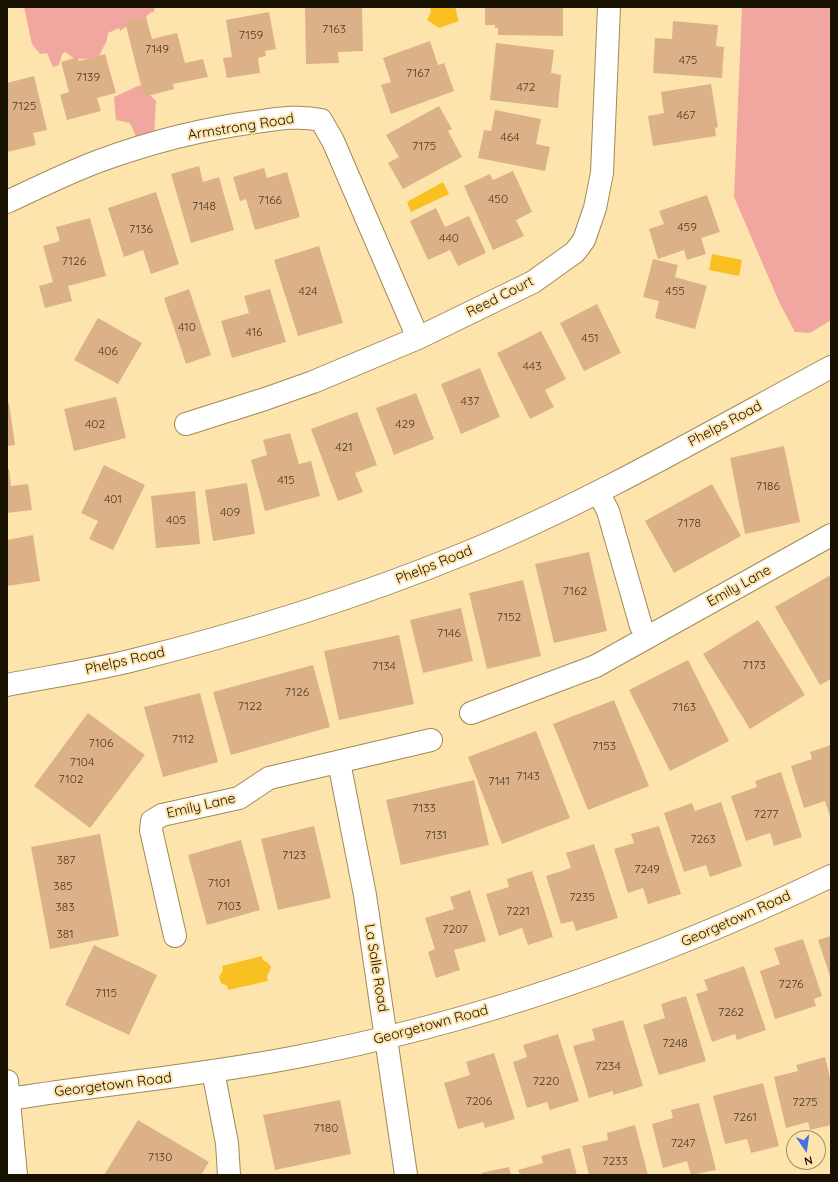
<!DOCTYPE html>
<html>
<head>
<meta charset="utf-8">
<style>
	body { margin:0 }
	#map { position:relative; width:838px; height:1182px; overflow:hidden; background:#fde4ad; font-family:Quicksand,sans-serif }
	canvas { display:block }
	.frame { position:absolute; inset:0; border:8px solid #191100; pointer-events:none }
	.north { position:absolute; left:786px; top:1130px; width:40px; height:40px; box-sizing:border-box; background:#fde4ad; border:1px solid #a29068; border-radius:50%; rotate:167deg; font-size:11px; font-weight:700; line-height:16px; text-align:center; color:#191100 }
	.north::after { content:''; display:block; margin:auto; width:14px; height:18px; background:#486fe2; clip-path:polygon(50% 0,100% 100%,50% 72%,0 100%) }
</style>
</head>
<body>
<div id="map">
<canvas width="838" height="1182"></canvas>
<div class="frame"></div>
<div class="north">N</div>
</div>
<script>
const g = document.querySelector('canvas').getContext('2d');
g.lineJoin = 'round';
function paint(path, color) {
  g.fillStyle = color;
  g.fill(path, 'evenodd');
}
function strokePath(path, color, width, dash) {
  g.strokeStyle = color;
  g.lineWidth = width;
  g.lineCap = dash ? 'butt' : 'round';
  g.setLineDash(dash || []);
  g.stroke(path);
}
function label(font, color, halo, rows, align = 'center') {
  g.font = font + ' Quicksand,sans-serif';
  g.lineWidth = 4;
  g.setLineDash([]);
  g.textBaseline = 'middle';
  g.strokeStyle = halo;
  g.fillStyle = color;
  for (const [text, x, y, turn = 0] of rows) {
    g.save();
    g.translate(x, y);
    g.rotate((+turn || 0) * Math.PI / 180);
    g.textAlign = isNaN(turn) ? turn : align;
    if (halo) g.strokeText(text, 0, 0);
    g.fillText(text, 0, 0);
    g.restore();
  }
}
paint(new Path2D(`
	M24 7H157L154 9V12L150 13C142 23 129 23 120 31L119 28 108 33 107 40 98 58 75 59 65 52 62 54 59 65 53 67 47 53 40 54 32 44Z
	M742 7H831V320L810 333 795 332 780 304 734 197Z
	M140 85 156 101 154 139H137L130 123 116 120 114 97Z`), '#f1a79f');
paint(new Path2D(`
	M430 7H455L459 21 439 28 427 20 431 12Z
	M443 182 449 194 411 212 407 202Z
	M712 254 742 260 739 276 709 270Z
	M262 956 263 960 268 963 271 967 267 977 268 981 228 990 227 986 221 983 219 977 223 970 222 966Z`), '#f8c021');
paint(new Path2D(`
	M305 7H362L363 51 338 52 339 63 306 64Z
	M485 7H563V36L498 35V28H495V25H485Z
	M269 12 276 49 265 51 266 56 258 58 260 73 227 78 223 58 232 57 226 20Z
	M146 17 152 39 177 33 185 63 203 59 208 77 173 84 174 89 144 97 125 22Z
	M673 21 718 25 716 46 724 47 722 78 653 73 655 38 672 39Z
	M430 41 438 65 444 63 454 91 391 114 381 85 391 82 383 58Z
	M496 43 554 50 551 73 561 75 558 108 490 100Z
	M105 54 116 93 97 98 101 111 67 120 60 95 69 92 61 62 78 57 79 61Z
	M34 76 47 130 33 133 36 145 7 152V83Z
	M711 84 718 127 715 128 716 136 653 146 648 116 664 113 661 92Z
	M439 106 452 129 448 131 462 157 403 189 388 163 399 157 386 135Z
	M495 110 541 119 536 144 550 147 545 171 478 158 484 130 491 131Z
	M199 166 203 182 219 177 234 230 191 243 171 174Z
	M264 168 267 178 287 172 300 217 255 230 246 199 240 201 233 177Z
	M513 171 532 212 516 220 524 236 493 250 464 186 490 174 493 180Z
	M156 192 179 264 151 274 143 250 124 257 108 208Z
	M707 195 720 232 701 238 706 254 687 260 684 250 658 259 649 229 664 224 659 211Z
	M436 208 445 227 469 216 486 253 458 266 450 250 428 260 410 221Z
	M90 218 106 276 68 286 72 301 45 308 39 286 53 282 43 246 60 241 56 227Z
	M319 246 343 323 298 336 274 260Z
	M653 259 678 265 675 277 707 286 695 329 655 318 659 301 643 297Z
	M189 289 211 355 186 364 164 298Z
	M270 289 286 342 232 358 221 321 249 313 244 296Z
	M597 304 621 353 584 371 560 323Z
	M98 318 142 343 118 384 74 360Z
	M541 331 566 379 545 390 554 407 530 419 497 353Z
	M480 368 500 417 461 434 441 384Z
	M416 393 434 439 394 455 376 408Z
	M116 397 126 438 74 451 64 409Z
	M9 403 15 445 7 446V404Z
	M357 412 377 465 355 473 363 492 338 501 311 429Z
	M290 433 299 464 311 461 320 496 265 511 251 460 267 455 263 440Z
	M784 446 800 522 745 534 730 458Z
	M104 465 145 485 113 550 89 539 98 521 81 513Z
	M7 469H9L11 486 28 484 32 510 7 513Z
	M247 483 255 534 213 541 205 490Z
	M712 484 741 536 674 573 645 521Z
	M195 491 200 544 156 548 151 496Z
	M33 535 40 581 7 586V540Z
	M589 552 607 631 554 643 535 564Z
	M829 576 831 580V679L820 685 775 607Z
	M523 580 541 656 487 669 469 593Z
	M461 608 473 661 423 673 410 620Z
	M758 620 805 695 750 729 703 654Z
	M399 635 414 704 339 720 324 651Z
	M688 660 729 741 670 771 629 690Z
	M313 665 330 727 231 755 213 692Z
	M200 693 218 762 163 777 144 707Z
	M614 700 649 786 588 810 553 724Z
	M88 713 145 755 90 828 34 786Z
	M536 731 570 818 502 844 468 757Z
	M831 745V819L825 801 804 808 791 766 812 759 810 752Z
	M781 772 802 837 774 846 770 833 746 841 731 796 757 787 755 781Z
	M474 780 489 845 401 865 386 800Z
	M721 802 742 866 710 877 706 865 684 872 664 813 692 803 695 811Z
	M314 826 331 898 278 910 261 839Z
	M659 826 681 894 648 904 643 888 628 893 614 849 634 843 631 834Z
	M100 834 119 936 50 949 31 847Z
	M241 840 260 910 207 925 188 855Z
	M594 844 618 918 576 931 573 921 561 924 546 876 571 868 566 853Z
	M532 871 553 937 528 945 522 928 499 936 486 894 509 887 507 879Z
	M470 890 486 941 454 950 460 970 436 978 428 952 435 949 425 918 454 909 450 897Z
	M831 936V979L818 940Z
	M803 939 822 996 814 999 816 1006 775 1019 760 971 780 964 774 948Z
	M94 945 157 975 129 1035 65 1005Z
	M744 966 766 1030 737 1040 735 1034 712 1042 696 994 708 990 704 980Z
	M686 996 706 1061 659 1075 643 1025 665 1018 661 1004Z
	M623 1020 643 1086 613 1095V1091L589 1098 573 1046 595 1040 592 1029Z
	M558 1034 579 1101 550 1110 547 1102 527 1108 513 1062 527 1057 523 1045Z
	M494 1053 515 1119 485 1128 483 1122 458 1129 444 1083 470 1075 466 1062Z
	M825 1057 831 1082V1125L810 1130 808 1122 786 1128 774 1077 798 1071 796 1065Z
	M763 1083 779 1146 751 1153 747 1139 725 1144 713 1096Z
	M340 1100 351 1154 275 1170 263 1115Z
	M699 1103 716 1170 691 1175 687 1161 663 1168 652 1124 673 1118 671 1110Z
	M138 1120 209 1162 201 1175H104Z
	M635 1125 648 1175H589L582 1146 608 1140 607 1133Z
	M570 1148 577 1175H520L518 1170 543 1163 541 1156Z
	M509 1167 511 1175H482L481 1173Z`), '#dcb187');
const minor = new Path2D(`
	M7 202C37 188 67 173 99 161 148 143 202 129 255 122 277 119 299 115 321 120L333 141 418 338
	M186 424 265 399 313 382 418 338 533 282 575 252 584 240 595 208 602 173 609 7
	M598 492 608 511 641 626 648 636
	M7 685C48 677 89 671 130 661 243 633 353 599 461 555 589 503 710 432 831 367
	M471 713 596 666 831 535
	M339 762 365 895 406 1175
	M175 936 151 830 152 821 162 815 239 798 269 778 431 740
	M213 1071 227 1143 229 1175
	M7 1081 16 1175
	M10 1099C103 1084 197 1076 291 1058 478 1023 659 959 831 876`);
strokePath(minor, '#a18a57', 24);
strokePath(minor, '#fff', 22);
label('12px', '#4a3922', null, [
	["7163",334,29],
	["7159",251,35],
	["7149",157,49],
	["475",688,60],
	["7167",418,73],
	["7139",88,77],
	["472",526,87],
	["7125",24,106],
	["467",686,115],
	["464",510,137],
	["7175",424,146],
	["450",498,199],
	["7166",270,200],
	["7148",204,206],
	["459",687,227],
	["7136",141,229],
	["440",449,238],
	["7126",74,261],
	["424",308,291],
	["455",675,291],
	["410",187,327],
	["416",254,332],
	["451",590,338],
	["406",108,351],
	["443",532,366],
	["437",470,401],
	["402",95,424],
	["429",405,424],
	["421",344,447],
	["415",286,480],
	["7186",768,486],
	["401",113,499],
	["409",230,512],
	["405",176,520],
	["7178",689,523],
	["7162",575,591],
	["7152",509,617],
	["7146",449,633],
	["7173",754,665],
	["7134",384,666],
	["7126",297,692],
	["7122",250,706],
	["7163",684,707],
	["7112",183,739],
	["7106",101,743],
	["7153",604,746],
	["7104",82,762],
	["7143",528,776],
	["7102",71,779],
	["7141",499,781],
	["7133",424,808],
	["7277",766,814],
	["7131",436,835],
	["7263",703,839],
	["7123",294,855],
	["387",66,860],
	["7249",647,869],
	["7101",219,883],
	["385",63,886],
	["7235",582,897],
	["7103",229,906],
	["383",65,907],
	["7221",518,911],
	["7207",455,929],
	["381",65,934],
	["7276",791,984],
	["7115",106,993],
	["7262",731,1012],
	["7248",675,1043],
	["7234",608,1066],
	["7220",546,1081],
	["7206",479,1101],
	["7275",805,1102],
	["7261",745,1117],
	["7180",326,1128],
	["7247",683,1143],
	["7130",160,1157],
	["7233",615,1161]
]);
label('14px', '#191100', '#fde4ad', [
	["Armstrong Road",241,127,-9],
	["Reed Court",500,297,-27],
	["Phelps Road",725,424,-28],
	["Phelps Road",434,565,-22],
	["Emily Lane",739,586,-29],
	["Phelps Road",125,661,-13],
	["Emily Lane",201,806,-13],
	["Georgetown Road",736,919,-24],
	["La Salle Road",376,968,81],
	["Georgetown Road",431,1025,-15],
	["Georgetown Road",113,1085,-7]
]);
</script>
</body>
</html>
